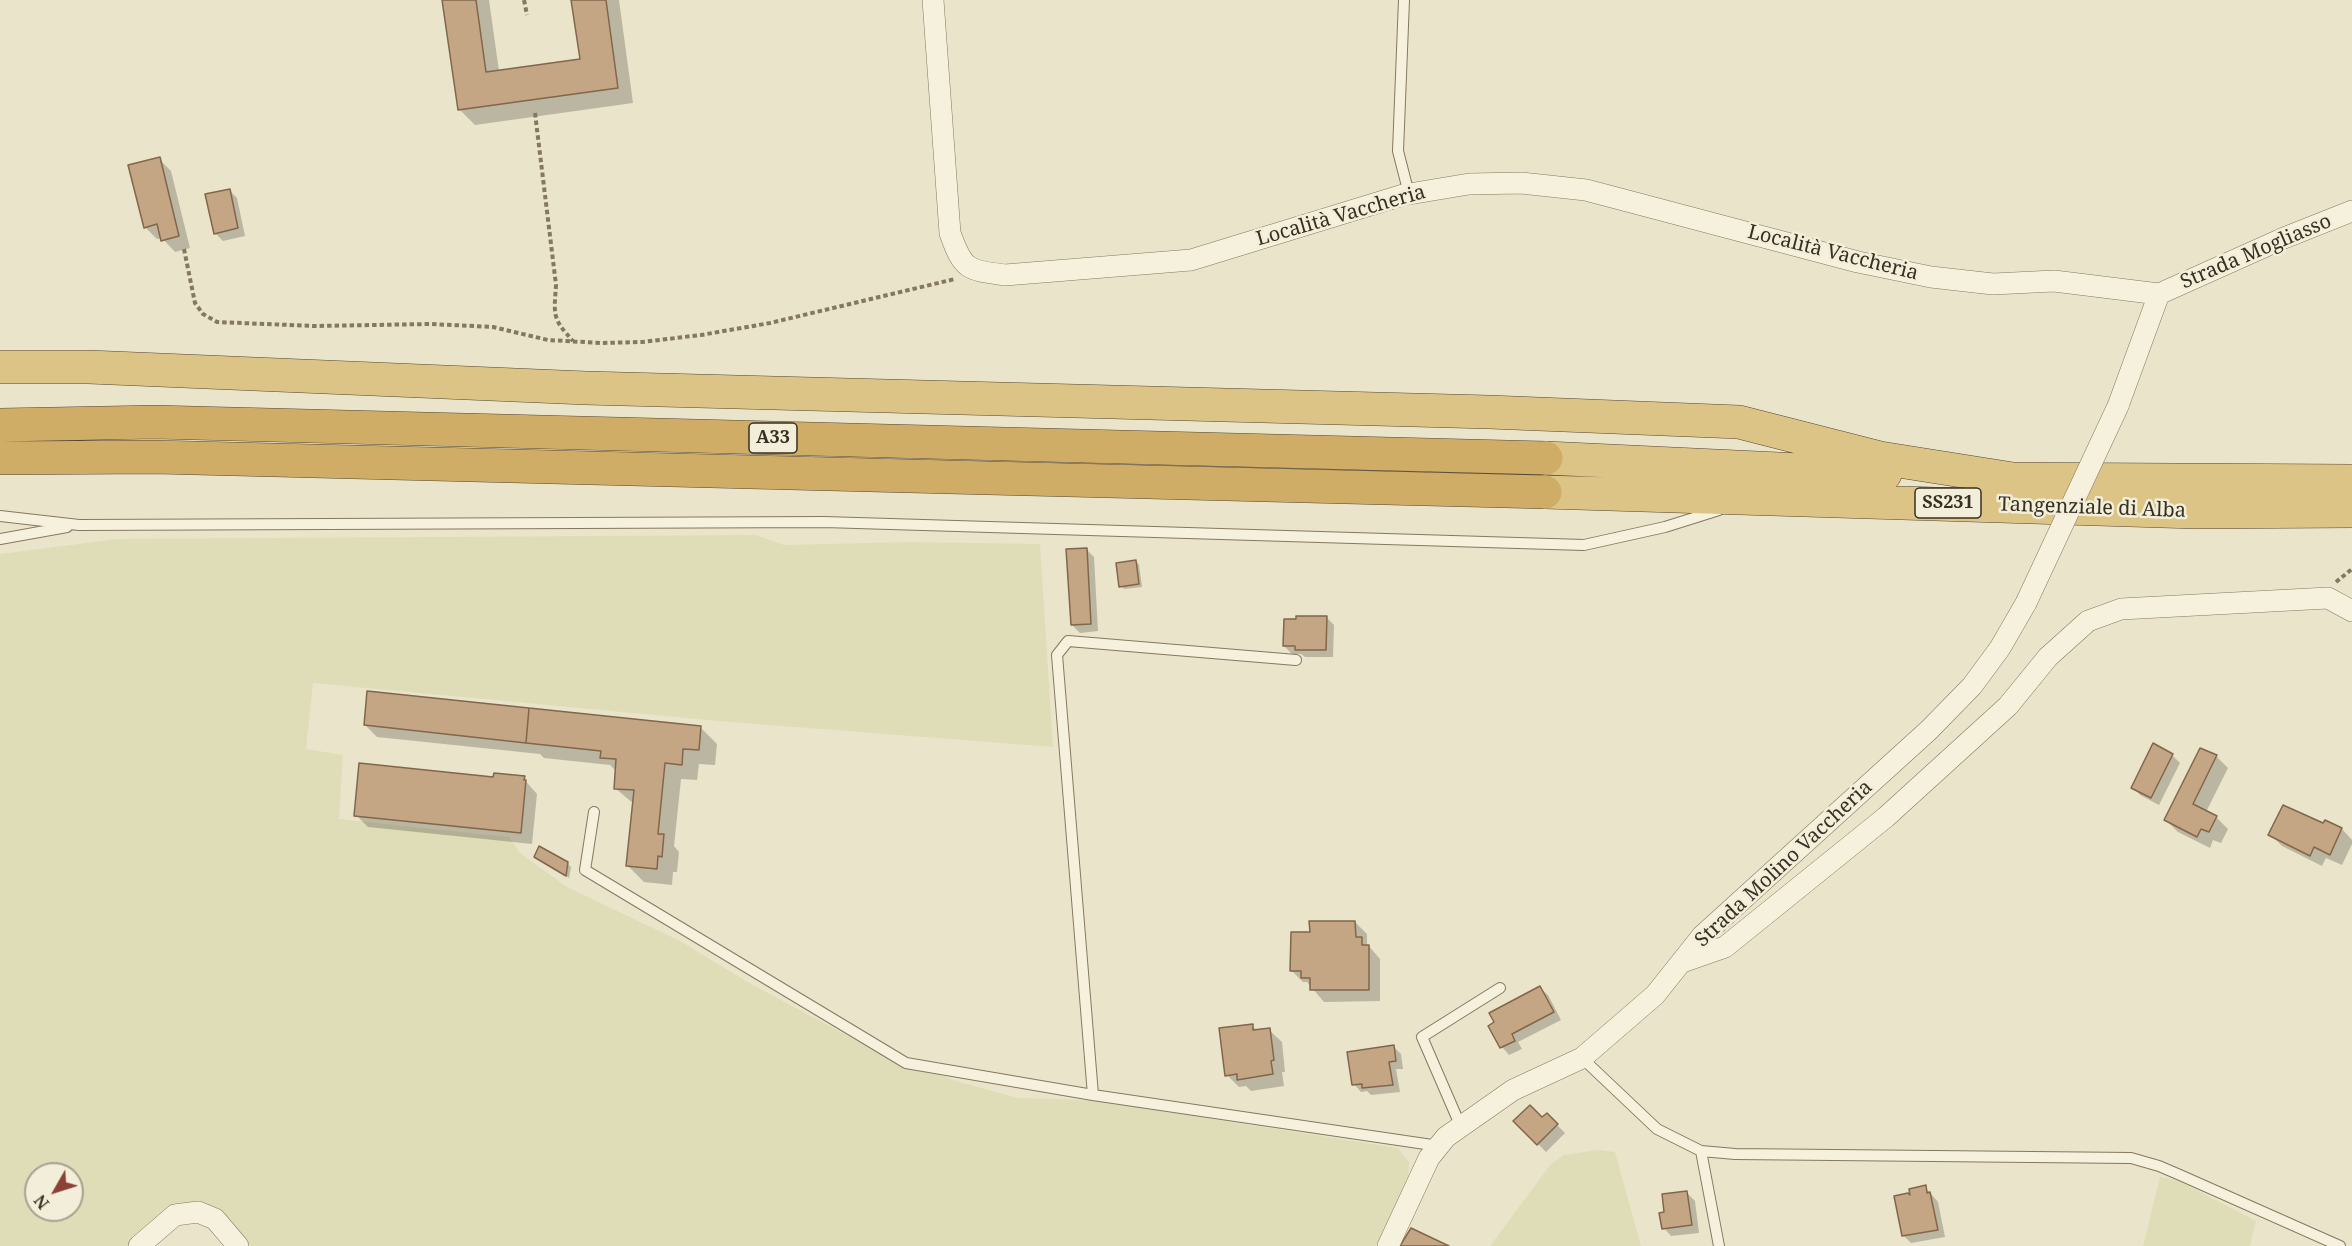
<!DOCTYPE html>
<html>
<head>
<meta charset="utf-8">
<style>
	body { margin:0 }
	#map { position:relative; width:2352px; height:1246px; overflow:hidden; background:#eae4ca; font-family:"Noto Serif",serif }
	canvas { display:block }
	.north { position:absolute; left:24px; top:1162px; width:60px; height:60px; box-sizing:border-box; background:#f2eed9; border:2px solid #a7a290; border-radius:50%; rotate:231deg; font-size:16px; font-weight:700; line-height:24px; text-align:center; color:#372f22 }
	.north::after { content:''; display:block; margin:auto; width:21px; height:27px; background:#8d4037; clip-path:polygon(50% 0,100% 100%,50% 72%,0 100%) }
</style>
</head>
<body>
<div id="map">
<canvas width="2352" height="1246"></canvas>
<div class="north">N</div>
</div>
<script>
const g = document.querySelector('canvas').getContext('2d');
g.lineJoin = 'round';
function paint(path, color) {
  g.fillStyle = color;
  g.fill(path, 'evenodd');
}
function strokePath(path, color, width, dash) {
  g.strokeStyle = color;
  g.lineWidth = width;
  g.lineCap = dash ? 'butt' : 'round';
  g.setLineDash(dash || []);
  g.stroke(path);
}
function label(font, color, halo, rows, align = 'center') {
  g.font = font + ' "Noto Serif",serif';
  g.lineWidth = 5;
  g.setLineDash([]);
  g.textBaseline = 'middle';
  g.strokeStyle = halo;
  g.fillStyle = color;
  for (const [text, x, y, turn = 0] of rows) {
    g.save();
    g.translate(x, y);
    g.rotate((+turn || 0) * Math.PI / 180);
    g.textAlign = isNaN(turn) ? turn : align;
    if (halo) g.strokeText(text, 0, 0);
    g.fillText(text, 0, 0);
    g.restore();
  }
}
paint(new Path2D(`
	M756 535 784 545 909 542 1040 544 1053 747 718 721 313 683 306 749 343 755 339 819 509 837 520 853 567 887 680 941 751 984 874 1050 956 1081 1018 1098 1092 1100 1398 1148 1409 1162 1408 1176 1376 1246H251L226 1219 204 1205 130 1246H0V554L117 539ZM36 1174H72V1210H36Z
	M1598 1150 1615 1152 1641 1246H1490L1551 1164 1564 1155Z
	M2160 1177 2177 1180 2256 1221 2250 1246H2143Z`), '#dfddb8');
paint(new Path2D(`
	M444 0H489L499 71 581 60 573 0H619L633 103 475 125 459 109Z
	M159 159 171 171 190 248 175 252 162 238 157 239 145 227Z
	M229 190 237 198 245 236 223 241 215 233Z
	M1086 549 1094 557 1098 631 1080 633 1072 625Z
	M1136 561 1139 565 1142 587 1124 589 1121 586Z
	M1326 617 1334 625 1333 657H1305L1301 654H1292L1284 646Z
	M365 725 701 728 717 744 715 765 699 764 697 780 681 779 674 846 679 852 677 872H673L672 885 644 882 628 866 634 804 615 788 617 772 610 765 544 758 540 754 377 737Z
	M2172 755 2180 763 2159 805 2140 795 2133 787Z
	M2216 756 2228 768 2206 812 2216 817 2228 829 2221 843 2213 840 2210 848 2178 832 2166 820Z
	M522 777 537 794 532 844 368 827 356 815 495 779Z
	M2326 822 2342 829 2352 840V844L2342 865 2326 858 2322 866 2282 846 2270 834 2324 825Z
	M536 857 567 863 571 867 569 878Z
	M1355 922 1367 934V944L1380 959V1001L1324 1002 1307 982H1303L1291 970 1311 933Z
	M1540 988 1548 995 1561 1020 1518 1042 1522 1049 1509 1055 1502 1047 1490 1026Z
	M1252 1026 1258 1031 1269 1030 1282 1042 1285 1072H1282L1284 1086 1251 1091 1246 1086 1239 1087 1227 1075Z
	M1394 1047 1401 1054 1403 1069H1396L1400 1092 1371 1095 1367 1091 1361 1092 1354 1084Z
	M1547 1115 1565 1133 1546 1152 1515 1121 1542 1119Z
	M1925 1187 1938 1202 1945 1237 1911 1243 1903 1235 1912 1199Z
	M1687 1193 1695 1201 1699 1233 1671 1236 1664 1228 1666 1213Z`), '#0003');
const building = new Path2D(`
	M442 0H476L486 72 580 59 571 0H606L618 88 458 110Z
	M160 157 179 236 161 241 157 224 144 228 128 165Z
	M230 189 238 228 214 234 205 194Z
	M1087 548 1091 624 1071 625 1066 549Z
	M1136 560 1139 584 1119 587 1116 563Z
	M1296 616H1327L1326 650H1295V646H1283L1284 619H1296Z
	M367 691 529 708 526 743 364 725Z
	M529 708 701 726 699 750 683 749 682 765 665 763 658 834H664L662 857 658 856 657 869 626 866 634 790 614 789 616 759 600 758 601 751 526 743Z
	M2153 743 2173 754 2151 798 2131 788Z
	M2200 748 2217 755 2193 804 2217 816 2209 832 2201 829 2197 837 2164 820Z
	M359 763 493 777 494 773 525 776 524 780H526L521 833 354 816Z
	M2283 805 2323 823 2325 820 2342 828 2330 855 2314 847 2310 856 2268 835Z
	M539 846 568 862 566 876 534 857Z
	M1309 921H1355L1356 937H1362V945H1369V990H1310V978H1301V971H1290L1291 932H1310Z
	M1540 986 1554 1012 1512 1034 1515 1041 1500 1048 1488 1026 1494 1022 1489 1013Z
	M1253 1024V1030L1270 1028 1274 1060 1271 1061 1273 1074 1237 1080V1074L1225 1076 1219 1028Z
	M1394 1045 1396 1061 1389 1062 1393 1085 1362 1088V1084L1352 1085 1347 1052Z
	M1530 1105 1542 1117 1547 1113 1558 1124 1537 1145 1513 1121Z
	M1926 1185 1927 1193 1930 1192 1938 1230 1902 1236 1894 1196 1908 1193 1910 1195 1909 1189Z
	M1687 1191 1692 1225 1662 1229 1659 1213 1664 1212 1662 1194Z
	M1411 1228 1449 1246H1400Z`);
paint(building, '#c4a685');
strokePath(building, '#816649', 1.5);
const service = new Path2D(`
	M1404 0 1398 151 1409 194
	M0 516 79 525 824 522 1584 545 1665 527 1719 510
	M0 539 67 527
	M594 812 585 870 906 1063 1093 1095 1439 1146
	M1582 1058 1657 1129 1701 1151 1735 1154 2131 1158 2159 1166 2180 1175 2340 1246
	M1093 1095 1057 655 1068 641 1296 660
	M1461 1127 1422 1037 1500 988
	M1701 1151 1719 1246`);
const minor = new Path2D(`
	M933 0 950 233C963 270 967 270 1005 275L1191 260 1403 195 1469 184 1521 183 1586 190 1858 262 1931 277 1993 284 2054 281 2159 294
	M2159 294 2284 238 2352 211
	M2118 406 2159 294
	M1682 962 1725 947 1886 817 2008 706 2048 657 2088 621 2121 609 2328 598 2352 611
	M139 1246 175 1215 198 1212 215 1219 238 1246
	M1388 1246 1429 1158 1446 1137 1513 1090 1582 1058 1655 995 1702 936 1929 730 1972 686 2000 648 2026 603`);
const trunk = new Path2D(`
	M0 367H89L586 388 1489 412 1739 422 1880 458 2019 480
	M1546 458 1885 474
	M1997 479 2352 481
	M1545 492 2195 512 2352 511`);
const motorway = new Path2D(`
	M0 425 155 422 1546 458
	M0 458 155 457 1545 492`);
strokePath(service, '#857860', 12);
strokePath(minor, '#857860', 22);
strokePath(trunk, '#544634', 34);
strokePath(motorway, '#544634', 34);
strokePath(new Path2D(`
	M524 0 527 15
	M535 113 556 285C554 316 552 318 573 341
	M184 249 195 303 203 314 217 322 314 326 431 324 493 327 548 340 602 343 642 342 701 335 770 323 955 279
	M2336 582 2352 569`), '#857860', 4, [4.5, 3]);
strokePath(service, '#f6f1dd', 10);
strokePath(minor, '#f6f1dd', 21);
strokePath(trunk, '#dcc486', 33);
strokePath(motorway, '#cfad66', 33);
const minorBridge = new Path2D(`
	M2026 603 2118 406`);
strokePath(minorBridge, '#857860', 22, []);
strokePath(minorBridge, '#f6f1dd', 21);
for (const [x, y, w] of [
	[773,438,48],
	[1948,503,66]
]) {
  const box = new Path2D();
  box.roundRect(x - w / 2, y - 15, w, 30, 4.5);
  g.fillStyle = '#f2eed9';
  g.fill(box);
  strokePath(box, '#372f22', 1.5);
}
label('bold 18px', '#372f22', null, [
	["A33",773,438],
	["SS231",1948,503]
]);
label('20px', '#372f22', '#f2eed9', [
	["Località Vaccheria",1341,216,-16],
	["Strada Mogliasso",2256,252,-23],
	["Località Vaccheria",1833,253,14],
	["Tangenziale di Alba",2092,508,2],
	["Strada Molino Vaccheria",1784,864,-43]
]);
</script>
</body>
</html>
